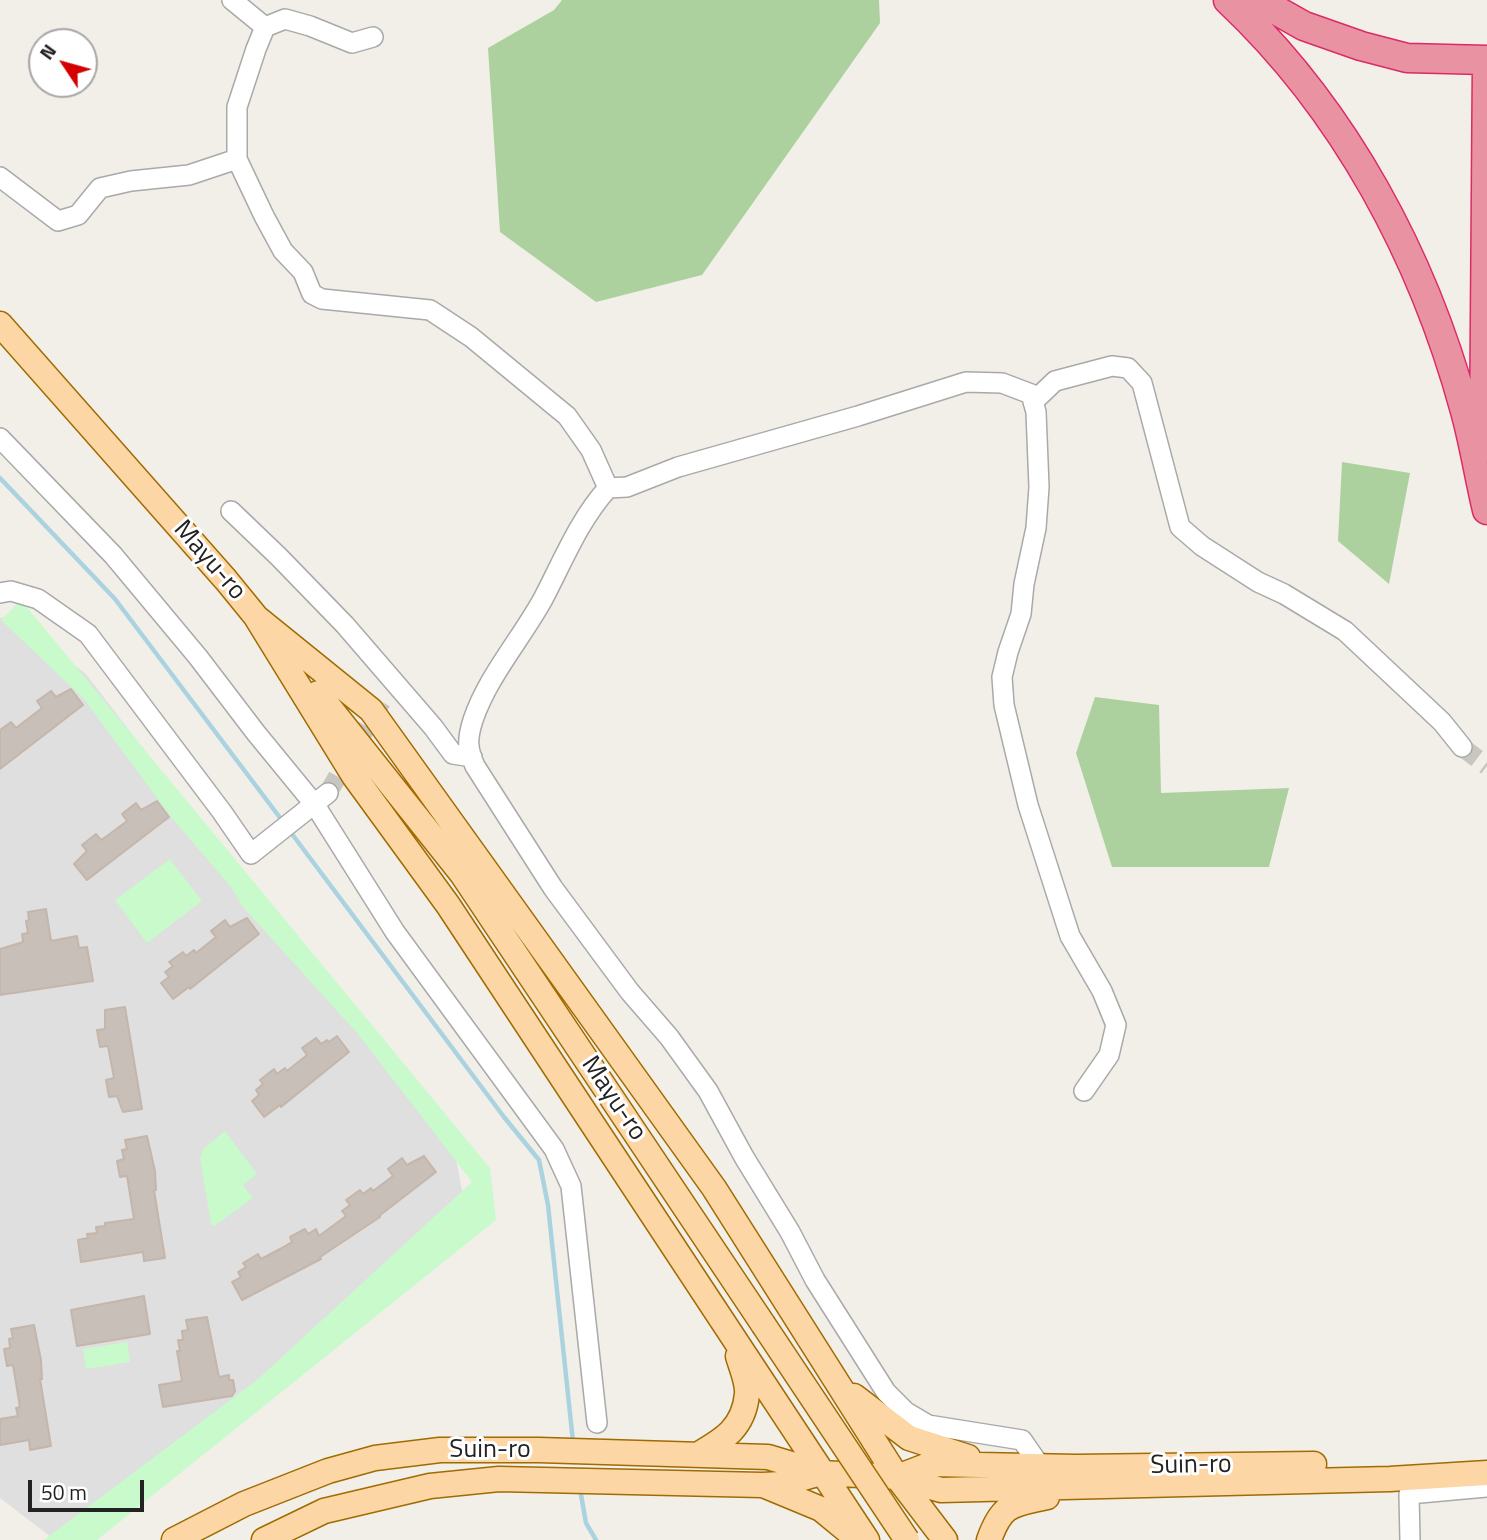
<!DOCTYPE html>
<html>
<head>
<meta charset="utf-8">
<style>
	body { margin:0 }
	#map { position:relative; width:1487px; height:1540px; overflow:hidden; background:#f2efe9; font-family:"Titillium Web",sans-serif }
	canvas { display:block }
	.north { position:absolute; left:28px; top:28px; width:70px; height:70px; box-sizing:border-box; background:#fff; border:2px solid #a7a7a7; border-radius:50%; rotate:306deg; font-size:19px; font-weight:700; line-height:28px; text-align:center; color:#222 }
	.north::after { content:''; display:block; margin:auto; width:24px; height:32px; background:#d40000; clip-path:polygon(50% 0,100% 100%,50% 72%,0 100%) }
	.scale { position:absolute; left:28px; top:1480px; width:116px; height:32px; box-sizing:border-box; border:4px solid #222; border-top:0; padding-left:9px; font-size:21px; line-height:24px; white-space:nowrap; color:#222; -webkit-text-stroke:5px #fff; paint-order:stroke }
</style>
</head>
<body>
<div id="map">
<canvas width="1487" height="1540"></canvas>
<div class="north">N</div>
<div class="scale">50 m</div>
</div>
<script>
const g = document.querySelector('canvas').getContext('2d');
g.lineJoin = 'round';
function paint(path, color) {
  g.fillStyle = color;
  g.fill(path, 'evenodd');
}
function strokePath(path, color, width, dash) {
  g.strokeStyle = color;
  g.lineWidth = width;
  g.lineCap = dash ? 'butt' : 'round';
  g.setLineDash(dash || []);
  g.stroke(path);
}
function label(font, color, halo, rows, align = 'center') {
  g.font = font + ' "Titillium Web",sans-serif';
  g.lineWidth = 6;
  g.setLineDash([]);
  g.textBaseline = 'middle';
  g.strokeStyle = halo;
  g.fillStyle = color;
  for (const [text, x, y, turn = 0] of rows) {
    g.save();
    g.translate(x, y);
    g.rotate((+turn || 0) * Math.PI / 180);
    g.textAlign = isNaN(turn) ? turn : align;
    if (halo) g.strokeText(text, 0, 0);
    g.fillText(text, 0, 0);
    g.restore();
  }
}
paint(new Path2D(`
	M5 617 85 673 455 1153 467 1217 55 1540 0 1498V618Z`), '#e0dfdf');
paint(new Path2D(`
	M562 0H879L880 23 702 275 596 302 500 232 488 48 554 10Z
	M1342 462 1410 473 1389 584 1338 541Z
	M1095 697 1159 705 1161 793 1289 788 1269 867H1112L1076 753Z`), '#add19e');
paint(new Path2D(`
	M21 600 490 1168 496 1220 97 1540H44L258 1379 472 1182 358 1034 242 906 231 887 171 817 84 699 1 620Z
	M170 859 202 901 147 943 115 900Z
	M225 1131 257 1174 243 1185 253 1198 214 1226 211 1224 200 1158 203 1149Z
	M127 1342 130 1362 86 1369 83 1349Z`), '#c8facc');
strokePath(new Path2D(`
	M0 478 115 599 284 823
	M289 830 504 1117 539 1160 548 1205 573 1442
	M580 1489 586 1523 596 1540`), '#aad3df', 4.5);
const building = new Path2D(`
	M71 689 83 705 0 769V730L11 722 16 728 42 708 37 701 51 691 56 697Z
	M157 801 169 817 87 880 74 864 87 851 82 845 96 834 101 840 107 836 127 821 122 814 136 803 141 810Z
	M46 909 51 941 77 936 79 948 87 947 93 981 0 995V949L23 942 22 934 28 933 26 921 29 920 28 912Z
	M247 918 259 934 190 989 189 987 173 999 161 983 169 977 165 972 173 966 169 962 183 952 186 956 194 950 196 953 216 937 211 931 225 920 230 927Z
	M125 1007 142 1109 123 1112 117 1096 109 1097 106 1080 114 1078 108 1046 100 1047 97 1030 105 1029V1010Z
	M337 1036 349 1052 281 1107 280 1105 264 1117 252 1101 259 1095 256 1090 263 1084 260 1080 274 1069 277 1074 285 1068 287 1071 307 1055 302 1048 316 1038 321 1044 327 1040 329 1042Z
	M147 1136 155 1171 156 1190H154L165 1258 144 1261 143 1252 81 1262 78 1240 88 1238 87 1234 97 1233 96 1227 105 1226V1223L134 1219 127 1176 120 1177 117 1161 124 1159 122 1150 127 1149 125 1140Z
	M424 1156 436 1172 379 1216 380 1217 320 1257 321 1259 242 1300 232 1282 241 1277 238 1272 246 1267 243 1263 258 1254 261 1259 280 1249 292 1242 290 1237 305 1229 308 1234 316 1229 319 1236 346 1216 342 1211 350 1205 346 1200 360 1190 363 1194 371 1188 373 1191 393 1176 388 1169 402 1158 407 1165Z
	M144 1296 150 1334 77 1346 71 1310Z
	M207 1317 219 1377 229 1375V1380H233L235 1391 232 1396 163 1407 159 1385 182 1381 177 1351H180L178 1340H183L182 1331 188 1330 186 1320Z
	M34 1325 41 1360 42 1379H40L51 1446 30 1450 29 1440 0 1445V1419L18 1416 16 1408 20 1407 13 1365 7 1366 4 1349 10 1348 9 1339 13 1338 11 1329Z`);
paint(building, '#c7bfb8');
strokePath(building, '#c4b6ab', 2);
strokePath(new Path2D(`
	M1462 747 1487 766
	M328 793 384 697`), '#c8c6c1', 19, [19, 10]);
const minor = new Path2D(`
	M232 0 265 27
	M373 37 352 43 310 26 285 19 265 27 256 49 237 107V159L264 216 283 251 303 272 312 294 322 299 430 310 471 337 567 416 591 450 608 488
	M0 177 58 221 78 215 100 188 131 181 189 175 237 159
	M1033 402 1055 381 1112 366 1128 368 1142 383 1180 527 1202 546 1258 582 1284 594 1345 631 1442 722 1462 747
	M0 438 113 555 198 657 256 733 315 805 395 932 554 1149 571 1186 597 1423
	M231 511 279 557 345 625 433 727 453 754 472 757
	M0 593 11 591 38 599 88 634 222 812 251 854 328 793
	M1040 1466 1022 1440 928 1425 906 1412 886 1392 815 1280 790 1232 744 1157 708 1091 669 1037 630 992 553 888 475 766C467 748 467 739 473 720 488 676 521 639 543 599 563 561 579 520 608 488L627 487 678 467 858 416 966 382 1002 383 1031 394 1036 412 1039 487 1036 528 1024 584 1021 614 1008 652 1002 677 1004 705 1028 805 1070 936 1102 991 1116 1025 1109 1055 1084 1091
	M1410 1540 1409 1494 1487 1487`);
const major = new Path2D(`
	M0 324 226 580 266 629
	M318 693 462 874 763 1324
	M854 1396 909 1438 968 1457
	M697 1455C723 1440 744 1428 747 1394 748 1382 741 1367 738 1356
	M897 1477 931 1464 1076 1467 1314 1464
	M763 1485 821 1509 855 1537
	M174 1540 244 1504 328 1471 375 1458 440 1450H539L768 1457 821 1473
	M264 1540 324 1511 430 1486 499 1479 762 1485 782 1484 821 1473 897 1477 941 1490 1390 1479 1487 1473
	M867 1540 448 905 354 776 256 617 371 710 714 1188 897 1477 945 1540
	M989 1540C1002 1503 1012 1505 1047 1497`);
const highway = new Path2D(`
	M1228 0C1345 110 1423 257 1465 411 1474 443 1479 477 1487 510
	M1258 0 1304 26 1361 46 1407 58 1487 60
	M1484 449 1487 62`);
strokePath(minor, '#a9a9a9', 22);
strokePath(major, '#a06b00', 27);
strokePath(highway, '#dc2a67', 31);
strokePath(minor, '#fff', 19);
strokePath(major, '#fcd6a4', 24);
strokePath(highway, '#e892a2', 28);
const majorBridge = new Path2D(`
	M763 1324 907 1540`);
strokePath(majorBridge, '#a06b00', 27, []);
strokePath(majorBridge, '#fcd6a4', 24);
label('26px', '#222', '#fff', [
	["Mayu-ro",209,561,49],
	["Mayu-ro",613,1099,56],
	["Suin-ro",490,1451],
	["Suin-ro",1191,1466,-1]
]);
</script>
</body>
</html>
